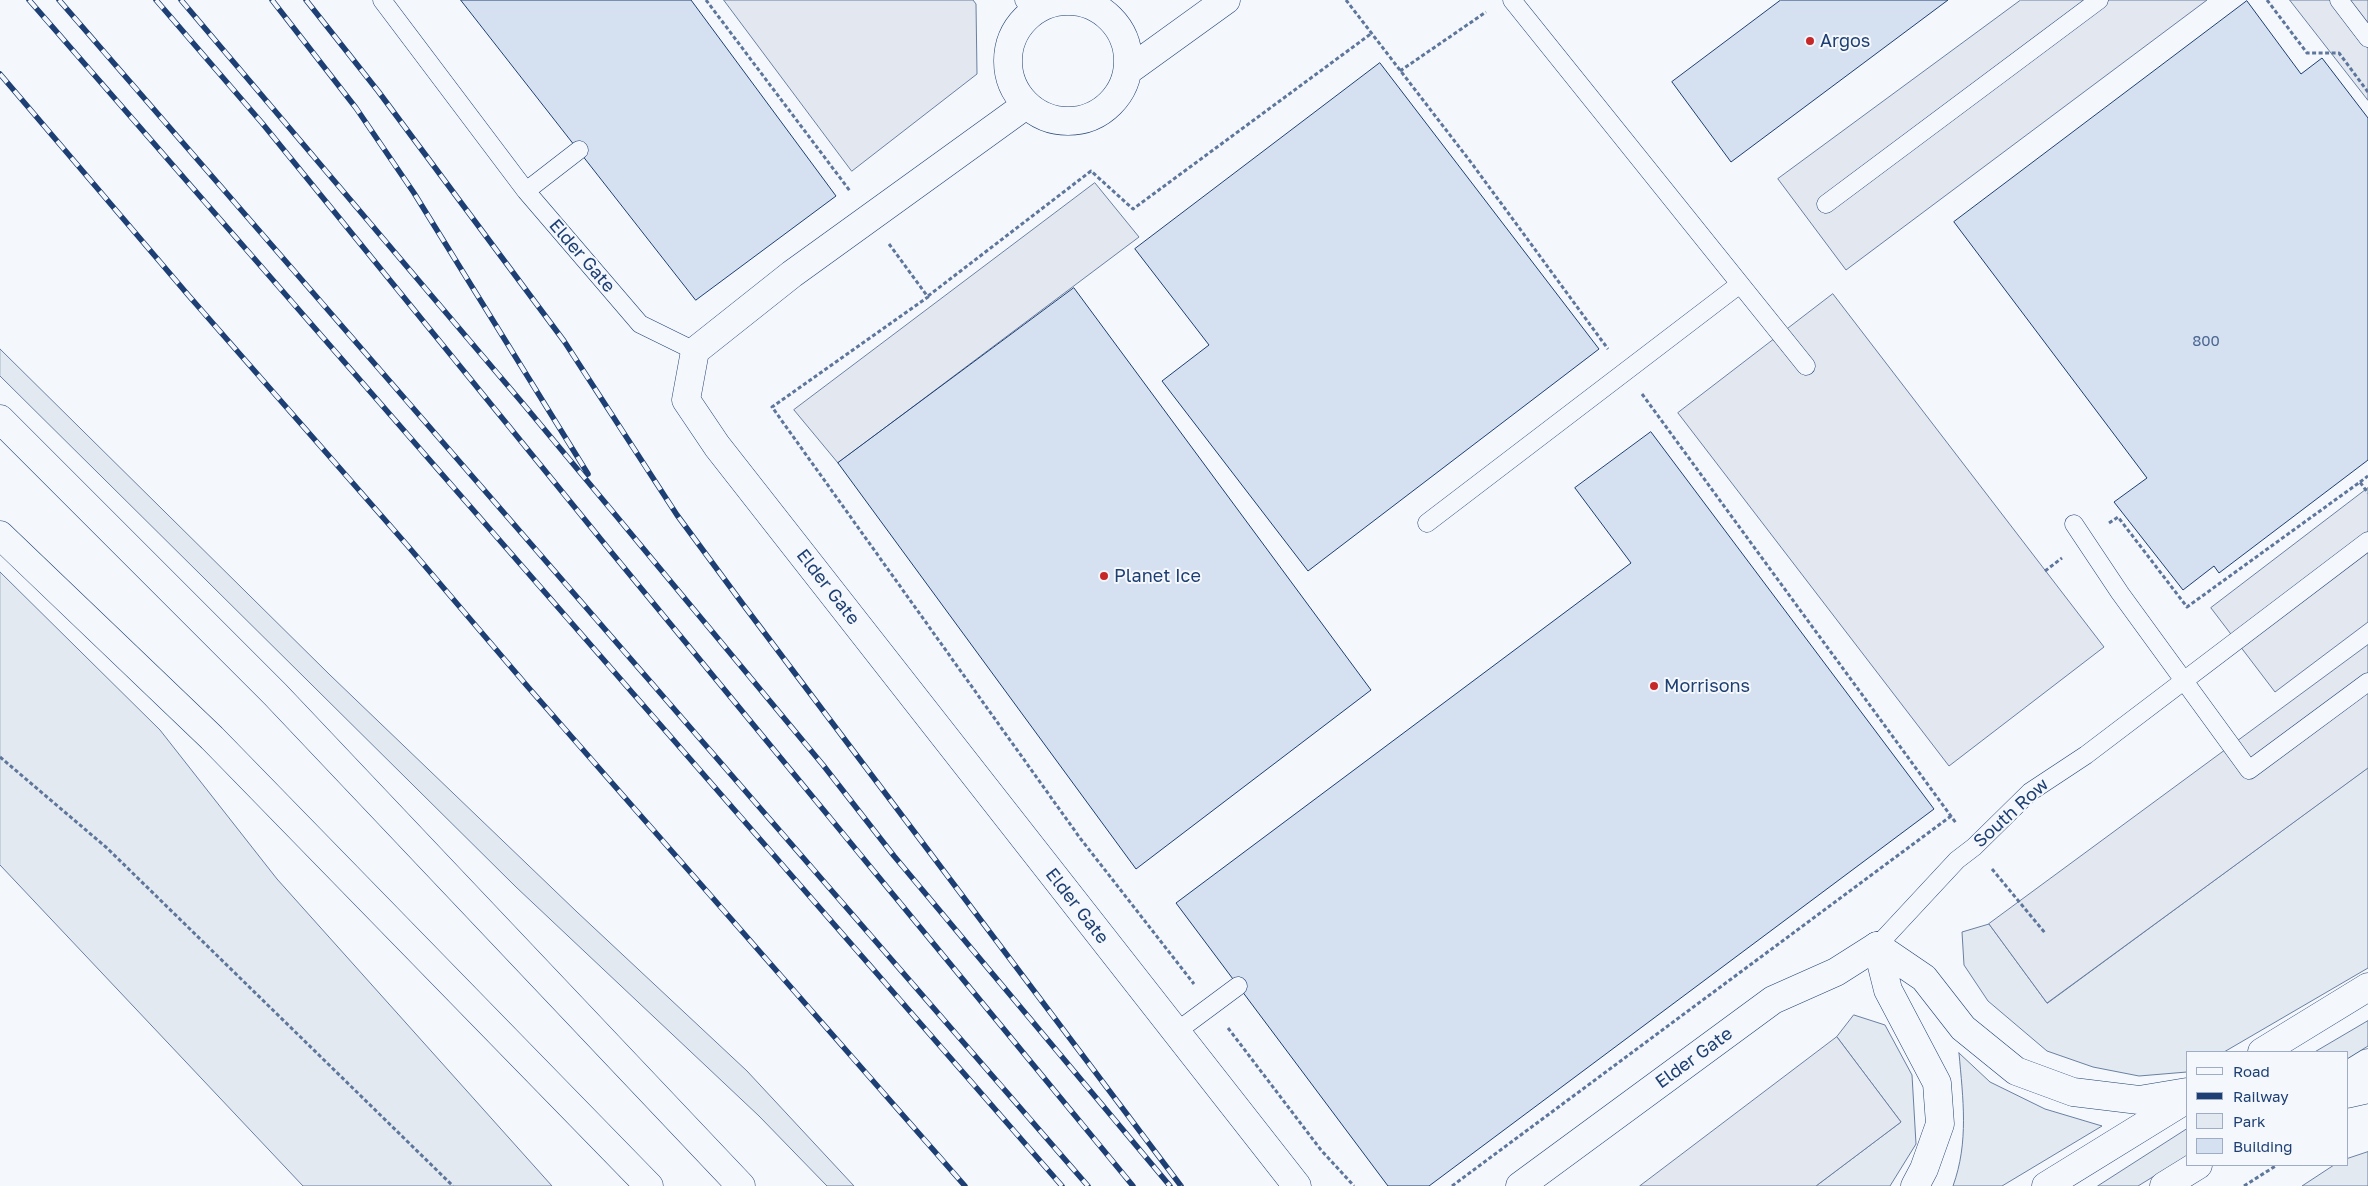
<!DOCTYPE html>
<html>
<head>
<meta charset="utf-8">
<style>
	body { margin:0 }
	#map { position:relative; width:2368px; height:1186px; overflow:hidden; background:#f4f7fb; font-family:"Golos Text",sans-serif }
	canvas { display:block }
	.legend { position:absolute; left:2186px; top:1051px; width:162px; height:115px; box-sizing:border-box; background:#f4f7fb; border:1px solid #9eadc5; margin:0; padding:6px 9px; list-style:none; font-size:15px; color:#1d3f73 }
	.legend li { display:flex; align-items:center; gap:10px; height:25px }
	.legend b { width:25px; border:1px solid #9eadc5 }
</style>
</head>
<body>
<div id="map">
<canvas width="2368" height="1186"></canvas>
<ul class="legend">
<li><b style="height:6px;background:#f4f7fb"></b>Road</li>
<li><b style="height:6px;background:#1d3f73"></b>Railway</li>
<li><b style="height:14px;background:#e3e9f0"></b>Park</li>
<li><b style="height:14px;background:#d5e0f0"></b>Building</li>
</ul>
</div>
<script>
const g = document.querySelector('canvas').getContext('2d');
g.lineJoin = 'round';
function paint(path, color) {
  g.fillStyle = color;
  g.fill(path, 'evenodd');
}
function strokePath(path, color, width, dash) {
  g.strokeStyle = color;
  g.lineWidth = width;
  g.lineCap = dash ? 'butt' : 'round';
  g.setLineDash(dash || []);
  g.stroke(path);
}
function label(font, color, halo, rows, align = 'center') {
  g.font = font + ' "Golos Text",sans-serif';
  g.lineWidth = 4;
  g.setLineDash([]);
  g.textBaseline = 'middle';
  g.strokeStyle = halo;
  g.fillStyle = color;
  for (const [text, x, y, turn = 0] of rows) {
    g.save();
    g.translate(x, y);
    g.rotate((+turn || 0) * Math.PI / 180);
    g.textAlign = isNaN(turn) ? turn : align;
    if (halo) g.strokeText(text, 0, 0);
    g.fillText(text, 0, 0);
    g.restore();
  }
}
const green = new Path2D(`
	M0 349 330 675 577 912 747 1071 854 1186H827L759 1116 516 887 0 376Z
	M0 572 160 730 277 879 552 1186H303L0 865Z
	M2368 768V968L2224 1052H2187V1072L2139 1076 2093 1067 2047 1051 1988 1001 1964 965 1962 932 1989 924 2047 1003Z
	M1854 1015 1885 1025 1912 1075 1916 1144 1890 1186H1816L1901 1122 1837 1037Z
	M2368 1021V1046L2347 1059V1052H2315Z
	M1959 1053 1990 1082 2045 1109 2102 1126 2002 1186H1953C1969 1142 1963 1099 1959 1053Z
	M2187 1129V1156L2138 1186H2098Z
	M2368 1152V1186H2302L2334 1165H2347V1159Z`);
paint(green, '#e3e9f0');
strokePath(green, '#687fa3', 1);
const parking = new Path2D(`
	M724 0H973L976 4 977 74 852 171Z
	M2021 0H2207L1846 270 1778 179Z
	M2290 0H2368V100Z
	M1095 183 1139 237 838 463 794 410Z
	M1833 294 2104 647 1949 766 1678 413Z
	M2368 488V622L2275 692 2211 608Z
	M2368 645V768L2047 1003 1989 924Z
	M1837 1037 1901 1122 1816 1186H1640Z`);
paint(parking, '#e3e8f0');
strokePath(parking, '#687fa3', 1);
const building = new Path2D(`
	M461 0H691L836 196 696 300Z
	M1781 0H1948L1731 162 1672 82Z
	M2247 1 2301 74 2322 58 2368 118V460L2219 573 2214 566 2183 590 2114 502 2147 478 1954 222Z
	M1380 63 1599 349 1308 571 1162 381 1209 345 1135 249Z
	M1074 288 1371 690 1136 869 838 463Z
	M1651 432 1934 809 1429 1186H1388L1176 903 1631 563 1575 488Z`);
paint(building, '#d5e0f0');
strokePath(building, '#1d3f73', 1);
const service = new Path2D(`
	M382 0 526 191 640 324 695 351
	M1024 0 1032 12
	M1512 0 1806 366
	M2339 0 2368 38
	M526 191 579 150
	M1826 204 2099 0
	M1427 523 1740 284
	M2074 524 2120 593 2249 770 2368 682
	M1877 946 1957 860 1974 847 2030 792 2086 755 2368 541
	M1176 1032 1238 986`);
const minor = new Path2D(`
	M1008 61a60 60 0 1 1 120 0a60 60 0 1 1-120 0Z
	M1129 70 1226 0
	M1026 105 792 274 695 351 686 400 717 446 1297 1186
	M2347 1094 2368 1089
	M1520 1186 1773 1000 1836 972 1877 946`);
const tertiary = new Path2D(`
	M1877 946 1924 978 1963 1028 2016 1071 2073 1092 2139 1100 2187 1092
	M1877 946 1888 990 1937 1083 1940 1124 1924 1169 1915 1186
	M2262 1052 2368 987
	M2347 1076 2368 1063
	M2046 1186 2187 1099
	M2164 1186 2198 1165`);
const trunk = new Path2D(`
	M0 419 275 694 741 1186
	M0 535 212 738 649 1186`);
strokePath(service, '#1d3f73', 19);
strokePath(minor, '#1d3f73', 29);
strokePath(tertiary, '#1d3f73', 29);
strokePath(trunk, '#1d3f73', 29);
strokePath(new Path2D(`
	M706 0 850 191
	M1346 0 1473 165 1608 349
	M2267 0 2307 53H2339L2368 92
	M1400 71 1486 12
	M889 244 928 297 772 407 1080 838 1194 984
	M928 296 1091 171 1133 209 1372 33
	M1642 394 1956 823
	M2360 482 2368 476
	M2109 523 2118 517 2187 607 2360 482 2368 493
	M2045 571 2062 558
	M0 757 107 848 453 1186
	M1992 869 2045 933
	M1228 1028 1321 1150 1354 1186
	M1452 1186 1951 816
	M2244 1186 2277 1165`), '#5e769c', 3, [4, 2.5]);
strokePath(service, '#f4f7fb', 18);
strokePath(minor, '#f4f7fb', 28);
strokePath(tertiary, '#f4f7fb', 28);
strokePath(trunk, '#f4f7fb', 28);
const rail = new Path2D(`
	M29 0 1062 1186
	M59 0 1088 1186
	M156 0 262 123 612 553 1133 1186
	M181 0 525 406 823 765 894 856 1170 1186
	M272 0 356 108 414 193 588 474
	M306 0 378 91 564 341 677 515 742 603 1181 1186
	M0 74 189 296 407 545 528 687 965 1186`);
strokePath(rail, '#1d3f73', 5.5);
strokePath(rail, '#f4f7fb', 4, [11]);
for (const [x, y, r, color] of [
	[1810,41,5,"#c62828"],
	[1104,576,5,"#c62828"],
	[1654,686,5,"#c62828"]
]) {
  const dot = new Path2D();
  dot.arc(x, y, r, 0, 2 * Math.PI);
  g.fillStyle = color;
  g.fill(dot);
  strokePath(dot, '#f4f7fb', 2);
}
label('15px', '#4b6792', null, [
	["800",2206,341]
]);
label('18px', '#1d3f73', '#f4f7fb', [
	["Argos",1820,41],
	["Planet Ice",1114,576],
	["Morrisons",1664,686]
], 'left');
label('18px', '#1d3f73', '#f4f7fb', [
	["Elder Gate",582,256,49],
	["Elder Gate",828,587,52],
	["South Row",2011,813,-42],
	["Elder Gate",1077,906,52],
	["Elder Gate",1694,1058,-36]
]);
</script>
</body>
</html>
